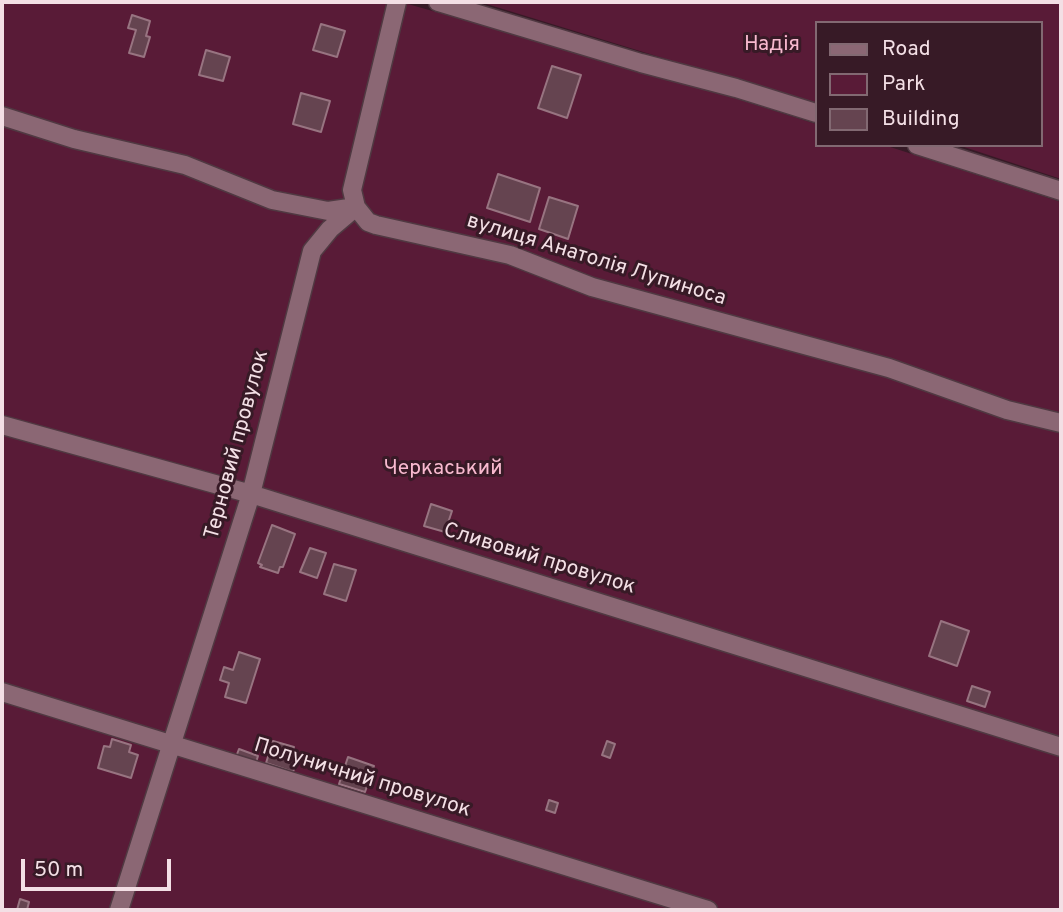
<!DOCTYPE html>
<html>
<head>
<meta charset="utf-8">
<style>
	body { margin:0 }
	#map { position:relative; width:1063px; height:912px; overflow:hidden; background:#371a26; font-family:Overpass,sans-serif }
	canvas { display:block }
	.frame { position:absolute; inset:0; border:4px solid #f3dfe5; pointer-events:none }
	.legend { position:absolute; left:815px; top:21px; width:228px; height:126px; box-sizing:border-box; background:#371a26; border:2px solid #826972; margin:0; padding:9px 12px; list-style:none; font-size:21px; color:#f3dfe5 }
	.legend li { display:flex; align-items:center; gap:14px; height:35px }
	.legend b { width:35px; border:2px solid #826972 }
	.scale { position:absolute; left:21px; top:859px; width:150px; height:32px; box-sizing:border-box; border:4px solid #f3dfe5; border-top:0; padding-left:9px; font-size:21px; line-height:24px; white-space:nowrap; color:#f3dfe5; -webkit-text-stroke:5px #371a26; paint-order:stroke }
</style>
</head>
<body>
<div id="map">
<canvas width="1063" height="912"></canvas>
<div class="frame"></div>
<ul class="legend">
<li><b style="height:9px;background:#8b6774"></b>Road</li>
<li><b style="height:19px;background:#591b37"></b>Park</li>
<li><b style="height:19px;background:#654450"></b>Building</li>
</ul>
<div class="scale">50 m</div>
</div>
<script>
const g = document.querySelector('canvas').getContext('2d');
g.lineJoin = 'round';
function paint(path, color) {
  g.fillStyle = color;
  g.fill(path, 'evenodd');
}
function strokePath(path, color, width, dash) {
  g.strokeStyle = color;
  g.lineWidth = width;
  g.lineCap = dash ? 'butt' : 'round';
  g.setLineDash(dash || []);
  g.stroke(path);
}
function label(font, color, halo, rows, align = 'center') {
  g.font = font + ' Overpass,sans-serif';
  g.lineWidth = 6;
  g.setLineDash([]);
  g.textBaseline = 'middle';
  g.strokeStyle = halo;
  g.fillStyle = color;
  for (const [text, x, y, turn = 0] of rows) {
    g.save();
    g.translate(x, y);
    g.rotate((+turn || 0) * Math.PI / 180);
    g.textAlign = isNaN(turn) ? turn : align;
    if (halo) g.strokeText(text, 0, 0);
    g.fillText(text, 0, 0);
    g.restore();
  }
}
paint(new Path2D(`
	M2 2H401L706 89 816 124V145H884L1061 202V910H2Z
	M480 2H1061V179L958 145H1040V23H816V105Z`), '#591b37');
const building = new Path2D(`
	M132 15 150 21 146 36 150 37 144 57 129 53 136 30 128 28Z
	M321 24 345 31 337 57 313 50Z
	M206 50 230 57 223 81 199 75Z
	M552 66 581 75 567 118 538 108Z
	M301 93 330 101 321 132 293 124Z
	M498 174 540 188 530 222 487 208Z
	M549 197 578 206 568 239 539 229Z
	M431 504 452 511 445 532 424 526Z
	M272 525 295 534 283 567H280L278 573 260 567 262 565 258 563Z
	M310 548 326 553 317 578 300 572Z
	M334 564 356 570 346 601 324 594Z
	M941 621 969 631 957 666 929 656Z
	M239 652 260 659 246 703 225 697 229 683 220 680 224 667 233 670Z
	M972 686 990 692 985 707 967 701Z
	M112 739 131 745 129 752 138 755 131 778 98 768 104 746 110 747Z
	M273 741 294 747 291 757 298 758 293 772 266 763Z
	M607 741 615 744 610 758 602 755Z
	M239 749 258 756 254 769 234 762Z
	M348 757 374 766 365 792 339 784Z
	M549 800 558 803 555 813 546 810Z
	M20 899 29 902 27 910H17Z`);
paint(building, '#654450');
strokePath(building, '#987481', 2);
const minor = new Path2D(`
	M438 2 641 63 736 88 816 113
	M2 116 74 139 185 165 272 200 328 211 356 207 368 222 376 225 510 255 592 287 889 368 1007 410 1061 423
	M917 145 1061 191
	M2 425 251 494 1061 747
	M2 692 708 910
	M119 910 251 494 312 251 330 229 356 207 352 190 397 2`);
strokePath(minor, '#503942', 21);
strokePath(minor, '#8b6774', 18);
label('21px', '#f8b9cf', '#371a26', [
	["Надія",772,46],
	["Черкаський",443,470]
]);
label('21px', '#f3dfe5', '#371a26', [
	["вулиця Анатолія Лупиноса",596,261,17],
	["Терновий провулок",238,445,-75],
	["Сливовий провулок",539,560,17],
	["Полуничний провулок",362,779,17]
]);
</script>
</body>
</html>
